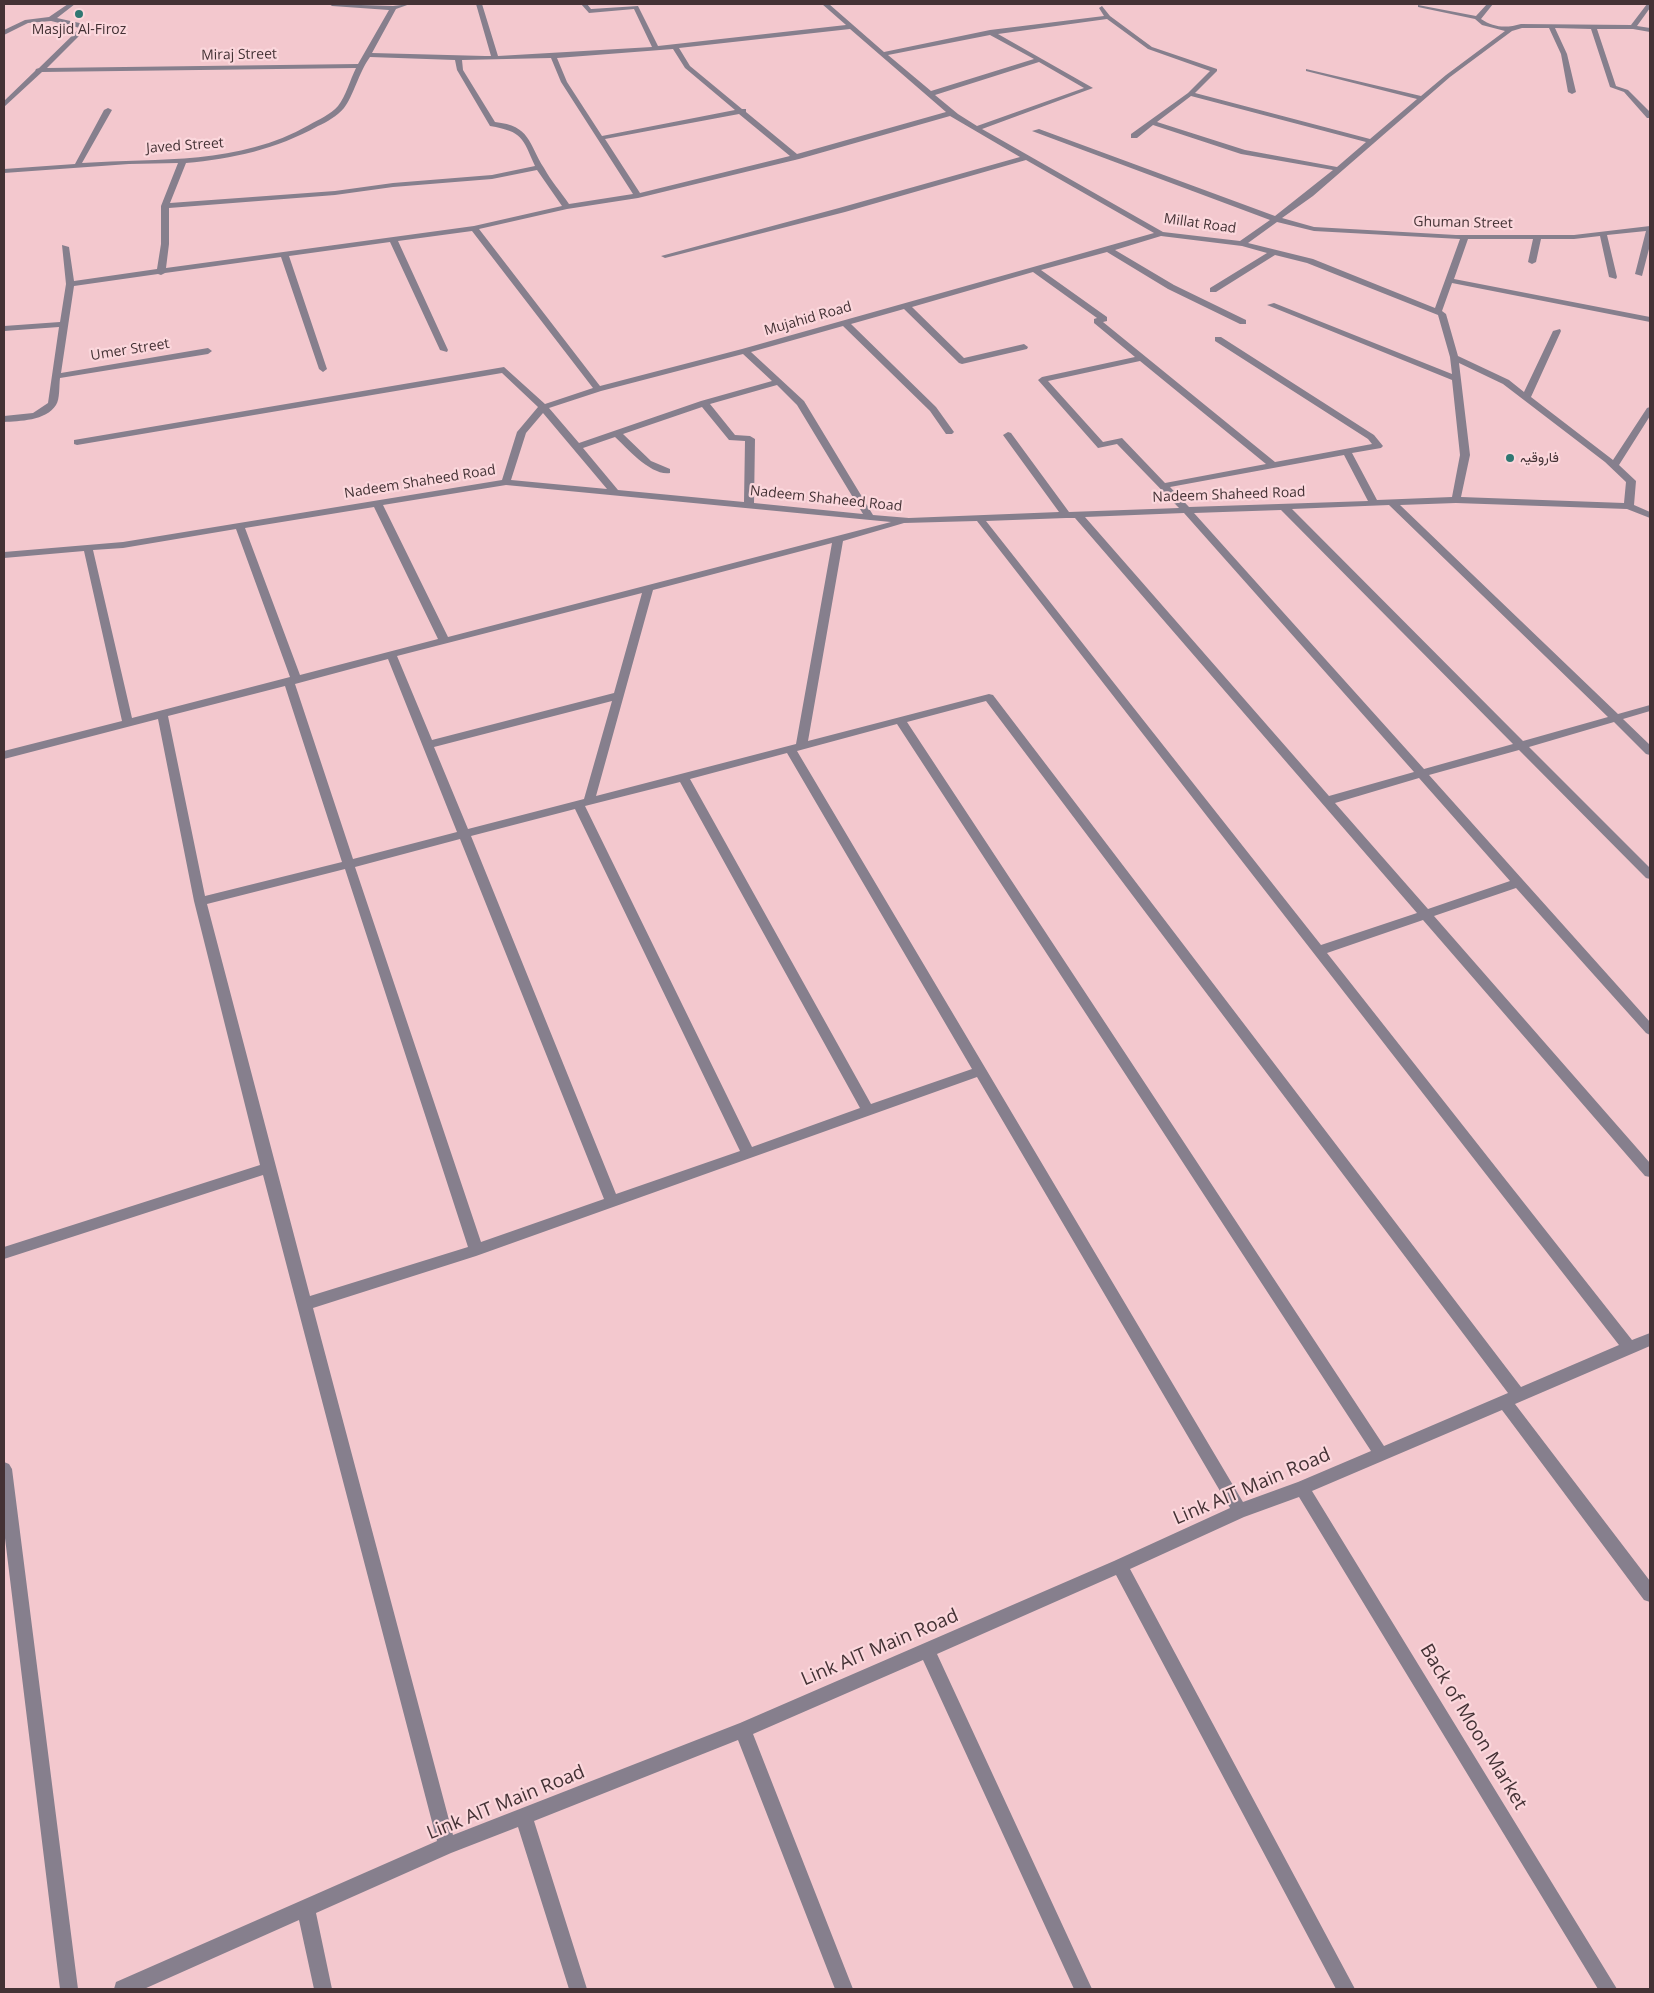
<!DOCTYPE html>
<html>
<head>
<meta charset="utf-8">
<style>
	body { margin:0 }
	#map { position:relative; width:1654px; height:1993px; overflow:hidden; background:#f3c8ce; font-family:"Open Sans",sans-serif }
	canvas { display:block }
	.frame { position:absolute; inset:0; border:5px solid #443235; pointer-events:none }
</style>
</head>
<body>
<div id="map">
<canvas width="1654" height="1993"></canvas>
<div class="frame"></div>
</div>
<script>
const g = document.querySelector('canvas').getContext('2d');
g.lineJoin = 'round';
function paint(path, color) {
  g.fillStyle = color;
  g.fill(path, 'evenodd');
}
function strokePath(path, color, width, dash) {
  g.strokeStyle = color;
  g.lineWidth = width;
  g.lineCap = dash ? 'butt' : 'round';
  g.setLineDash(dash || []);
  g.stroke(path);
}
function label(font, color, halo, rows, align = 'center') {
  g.font = font + ' "Open Sans",Vazirmatn,sans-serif';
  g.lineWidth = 4.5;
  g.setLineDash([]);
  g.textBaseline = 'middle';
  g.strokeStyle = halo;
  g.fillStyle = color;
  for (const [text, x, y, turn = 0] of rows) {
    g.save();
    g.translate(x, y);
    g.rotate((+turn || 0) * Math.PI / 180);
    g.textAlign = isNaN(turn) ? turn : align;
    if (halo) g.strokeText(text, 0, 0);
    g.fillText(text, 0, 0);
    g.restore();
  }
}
paint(new Path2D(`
	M68 4H75L57 18 84 24 87 28 47 68 358 64 389 10 332 6 329 4 393 6 410 4 396 9 372 53 485 56H491L476 4H482L498 56 652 47 634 9 589 13 581 4H587L591 9 638 6 658 46 846 25 822 4H829L884 52 990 30 1104 16 1099 8 1102 6 1110 16 1152 47 1217 69V71L1195 93 1370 139 1417 99 1306 71V69L1421 96 1446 75 1505 31 1482 25 1475 19 1418 7V5L1476 16 1487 4H1493L1481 19C1494 28 1507 28 1521 24L1631 25 1647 4H1650V8L1637 26 1650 28V32L1633 29H1597L1616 86 1628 90 1650 112V118H1647L1624 92 1610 87 1591 29 1555 28 1567 54 1576 92 1572 94 1568 92 1561 54 1549 28H1522L1512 31 1450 77 1313 196 1282 218 1314 227 1456 235H1574L1650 226V245L1642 276 1635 274 1646 231 1607 235 1617 277 1616 279 1609 277 1600 236 1574 239H1541L1536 262 1532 264 1528 262 1533 239H1468L1454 279 1650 317V322L1452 283 1442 311 1446 314 1458 356 1509 380 1524 392 1553 331 1560 329 1561 331 1531 397 1613 460 1647 408 1650 407V416L1619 465 1636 481 1634 505 1650 512V518L1627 509 1456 503 1400 505 1618 714 1650 705V711L1623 719 1650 745V755L1646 754 1614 722 1529 747 1650 868V879L1646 878 1519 750 1429 775 1650 1022V1035L1646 1033 1516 888 1434 916 1650 1163V1177L1645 1176 1423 920 1327 953 1632 1340 1650 1333V1346L1515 1404 1650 1581V1602L1644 1600 1502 1410 1312 1491 1617 1989H1598L1299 1497 1244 1517 1130 1569 1355 1989H1336L1116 1575 937 1654 1092 1989H1074L923 1660 753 1734 853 1989H835L738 1740 534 1821 587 1989H569L518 1827 451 1853 316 1913 332 1989H314L299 1920 144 1989H114L116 1982 437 1841 263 1175 4 1259V1247L260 1165 194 901 158 719 4 759V751L122 721 84 551 4 558V552L123 542 502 480 517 432 538 407 502 373 77 445 74 444V440L504 367 545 404 593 388 472 231 398 241 448 350 447 352 440 350 390 242 289 256 327 369 323 372 319 369 281 257 165 273 161 275 158 274 74 286 61 373 208 348 212 351 208 354 60 378C59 386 60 399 56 405 46 421 19 421 4 422V416L33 413 48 403 59 327 4 331V326L60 322 66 284 62 245 69 247 74 281 157 269 161 244V206L178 163 129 164 4 173V169L75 164 104 110 108 108 112 110 82 163C160 158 239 165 309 125 318 120 331 114 338 106 346 96 350 80 356 68L42 72 4 107V101L35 71 36 69 39 68 80 28 51 21 28 23 4 35V30L25 20 49 17ZM1107 19 1148 49 1210 71 1188 93 1131 134V138H1137L1153 125 1241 154 1333 170 1275 216 1039 129 1032 131 1270 220 1240 241 1163 232 982 129 1093 88 998 34ZM850 29 946 112 797 154 746 112V109H742L690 66 679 48ZM990 35 1034 59 931 91 888 55ZM673 49 685 68 735 110 602 136 567 82 557 58ZM370 57 455 60 457 70 490 126C523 132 522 137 535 166L492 175 393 183 335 191 170 203 186 163C232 159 277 149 318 126 327 122 337 116 344 108 353 97 359 72 370 57ZM551 58 561 82 633 194 569 204C561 192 551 181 544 168 528 143 531 126 495 122L463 70 462 60ZM1039 62 1084 88 977 126 958 114 935 95ZM1191 96 1366 142 1337 167 1245 150 1157 122ZM739 114 790 156 640 193 605 139ZM950 116 1020 157 839 208 661 256 665 258 845 212 1026 160 1154 233 742 349 600 386 479 229 567 209 638 198 799 159ZM537 170 562 206 474 226 166 268 169 244V208L335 195 393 187 492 179ZM1277 222 1314 231 1460 239 1435 308 1313 259 1248 243ZM1161 236 1242 246 1267 253 1210 288V292H1216L1275 255 1307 263 1438 315 1450 357 1452 374 1274 303 1267 305 1452 380 1460 455 1452 497 1377 500 1352 453 1381 448 1383 446 1374 435 1221 337H1215V341L1368 439 1372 444 1275 462 1103 322 1107 321V317L1041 270 1107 252 1168 289 1240 324H1246V320L1174 285 1115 250ZM1033 272 1097 318 1094 319V323L1135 357 1042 377 1038 380 1098 448 1117 444 1179 508 1069 512 1011 433 1008 432 1003 435 1059 512 909 518 873 515 804 401 751 352 843 326 930 411 946 434H952L954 432 936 407 851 324 904 309 959 363 962 364 1027 349 1028 347 1024 344 964 358 912 307ZM743 354 772 381 701 401 579 443 549 408 601 391ZM1140 361 1266 464 1165 483 1122 438 1103 442 1048 381ZM1459 363 1503 384 1605 462 1626 482 1624 503 1461 497 1470 455ZM777 385 797 405 863 514 754 503 755 439 750 436 735 435 710 404ZM702 407 729 440 745 441 744 502 618 490 583 448 615 437C628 449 651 476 670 473V469L651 461 623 434ZM543 413 607 489 511 480 526 433ZM1344 455 1368 501 1189 507 1170 487ZM506 485 891 522 448 637 383 505ZM1389 505 1608 717 1523 741 1292 509ZM374 507 438 639 300 675 245 528ZM1281 510 1513 744 1424 769 1194 513ZM1184 513 1414 772 1329 796 1085 517ZM1066 518H1075L1417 913 1321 945 986 521ZM977 521 1619 1345 1521 1387 993 695 989 694 808 741 843 541 904 523ZM236 529 290 677 132 718 93 550 123 548ZM832 543 796 744 596 796 653 590ZM642 593 614 693 432 740 397 656ZM388 659 457 832 353 859 295 684ZM285 686 342 862 205 896 168 716ZM612 701 584 799 468 829 434 747ZM986 701 1508 1393 1384 1446 907 722ZM897 724 1371 1451 1298 1482 1243 1502 797 751ZM787 753 972 1069 871 1104 690 779ZM1419 778 1510 881 1428 909 1335 803ZM680 782 860 1108 752 1147 585 806ZM575 809 740 1151 616 1194 471 836ZM460 839 604 1199 481 1242 355 867ZM345 869 468 1247 310 1296 207 904ZM977 1077 1230 1508 1114 1561 740 1723 453 1835 313 1308 476 1256Z
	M4 1462 9 1464 12 1469 78 1989H60L4 1530Z`), '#867f8d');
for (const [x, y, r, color] of [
	[79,14,5,"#2f7772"],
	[1510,458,5,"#2f7772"]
]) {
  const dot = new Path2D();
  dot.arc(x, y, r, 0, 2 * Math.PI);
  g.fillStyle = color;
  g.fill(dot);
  strokePath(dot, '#fbd7dc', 2);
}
label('14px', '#443235', '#fbd7dc', [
	["Masjid Al-Firoz",79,30],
	["فاروقیہ",1520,458,"left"]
]);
label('14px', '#443235', '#fbd7dc', [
	["Miraj Street",239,55,-1],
	["Javed Street",185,146,-4],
	["Ghuman Street",1463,223,1],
	["Millat Road",1200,224,8],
	["Mujahid Road",808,319,-16],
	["Umer Street",130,350,-9],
	["Nadeem Shaheed Road",420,482,-9],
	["Nadeem Shaheed Road",1229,495,-2],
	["Nadeem Shaheed Road",826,499,6]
]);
label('19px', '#443235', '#fbd7dc', [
	["Link AIT Main Road",1252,1487,-23],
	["Link AIT Main Road",880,1648,-23],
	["Back of Moon Market",1473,1727,59],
	["Link AIT Main Road",506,1803,-22]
]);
</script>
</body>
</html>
